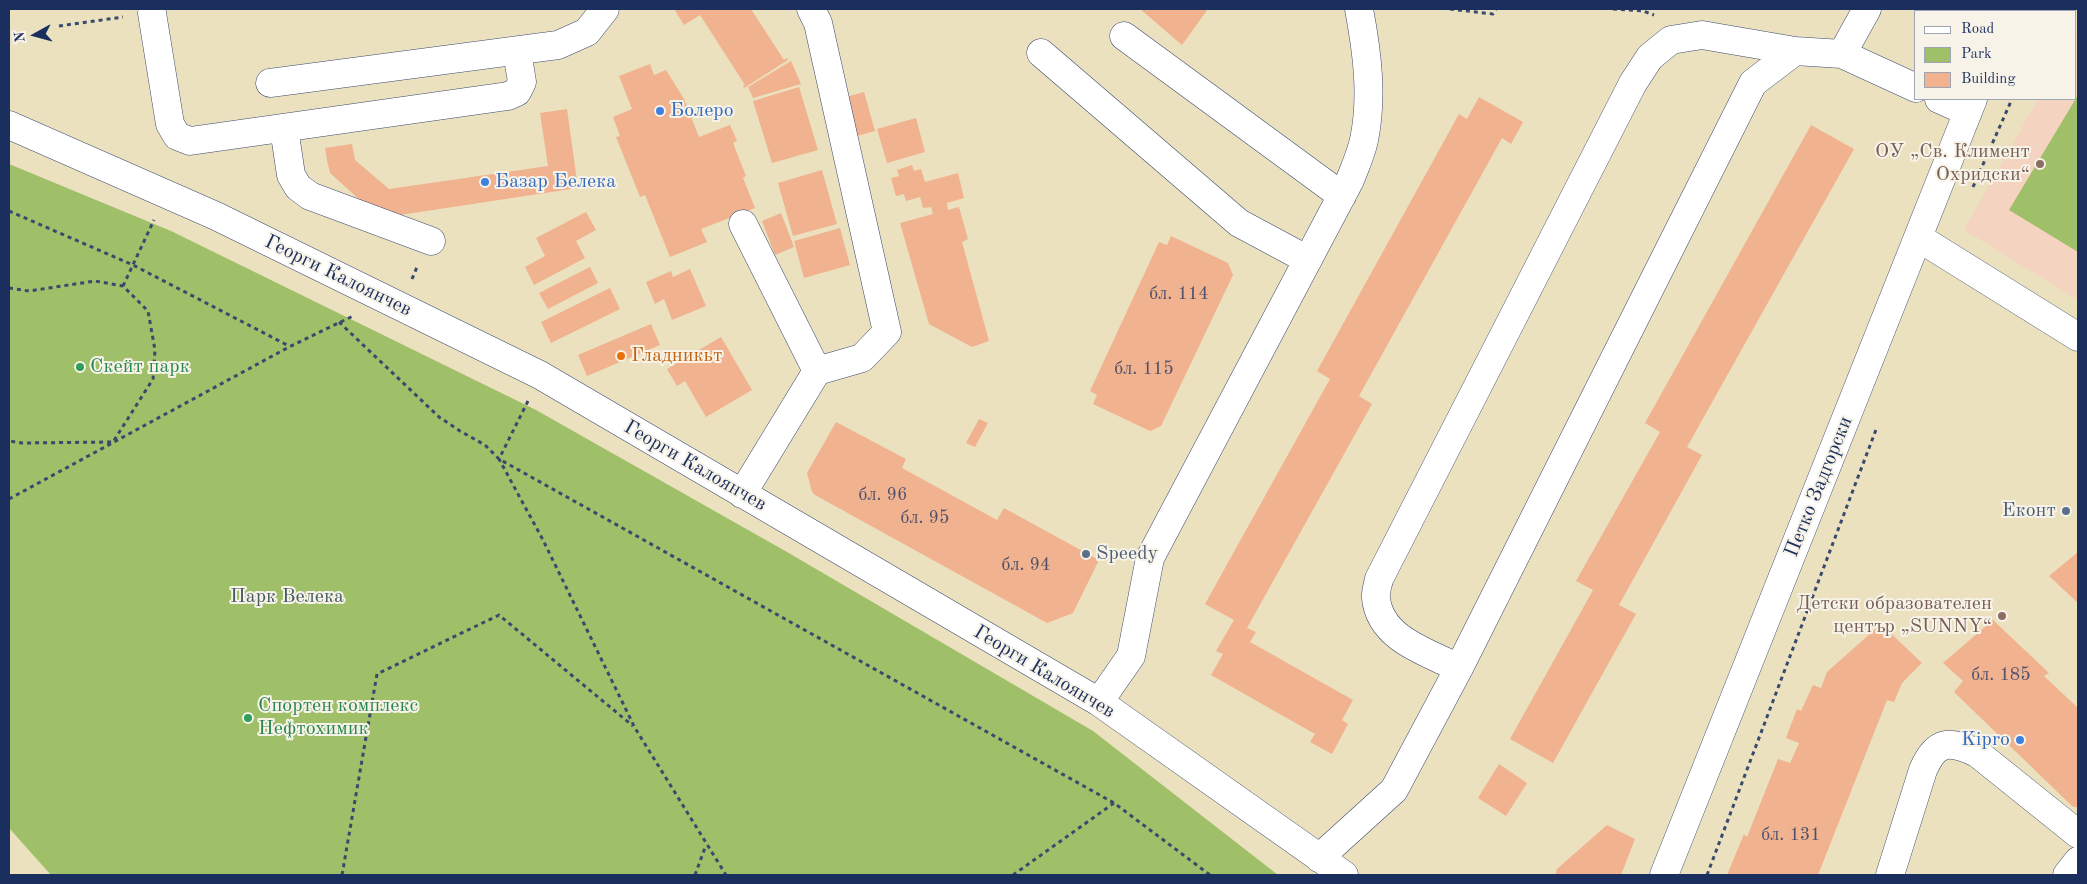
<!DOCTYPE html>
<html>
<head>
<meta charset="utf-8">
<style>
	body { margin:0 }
	#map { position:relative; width:2087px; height:884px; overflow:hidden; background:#ebe1bf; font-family:"Old Standard TT",serif }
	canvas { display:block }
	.frame { position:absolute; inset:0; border:10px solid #1b2f5e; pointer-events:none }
	.legend { position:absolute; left:1914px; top:10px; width:162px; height:90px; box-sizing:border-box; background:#f7f3e8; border:1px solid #9fa5b1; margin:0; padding:6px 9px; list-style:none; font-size:15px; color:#1b2f5e }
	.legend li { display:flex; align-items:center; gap:10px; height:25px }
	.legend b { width:25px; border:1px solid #9fa5b1 }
	.north { position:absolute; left:10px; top:10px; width:50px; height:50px; -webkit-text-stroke:4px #f7f3e8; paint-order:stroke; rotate:263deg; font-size:14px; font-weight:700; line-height:20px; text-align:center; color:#1b2f5e }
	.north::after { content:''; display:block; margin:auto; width:18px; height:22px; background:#1b2f5e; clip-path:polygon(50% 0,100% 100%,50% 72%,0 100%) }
</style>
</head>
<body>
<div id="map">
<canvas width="2087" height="884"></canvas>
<div class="frame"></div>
<ul class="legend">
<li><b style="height:6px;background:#fff"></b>Road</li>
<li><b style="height:14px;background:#9fbf68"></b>Park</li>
<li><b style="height:14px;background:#f0b28f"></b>Building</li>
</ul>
<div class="north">N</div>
</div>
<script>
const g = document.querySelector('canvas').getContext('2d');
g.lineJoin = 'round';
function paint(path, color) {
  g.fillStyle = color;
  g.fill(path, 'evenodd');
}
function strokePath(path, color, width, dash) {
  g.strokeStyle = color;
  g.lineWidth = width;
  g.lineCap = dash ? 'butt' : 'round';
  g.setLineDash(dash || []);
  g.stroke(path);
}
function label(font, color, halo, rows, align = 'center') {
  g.font = font + ' "Old Standard TT",serif';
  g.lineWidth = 4;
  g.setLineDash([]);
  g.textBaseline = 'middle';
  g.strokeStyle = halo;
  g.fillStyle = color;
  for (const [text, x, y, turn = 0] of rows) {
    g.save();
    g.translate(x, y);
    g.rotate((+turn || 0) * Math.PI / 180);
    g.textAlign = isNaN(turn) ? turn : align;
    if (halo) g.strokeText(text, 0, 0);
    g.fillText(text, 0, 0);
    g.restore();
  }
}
paint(new Path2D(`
	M2078 28V300L1964 230 2038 99H2076V32Z`), '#f4d3c1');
paint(new Path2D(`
	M2078 95V252L2009 210Z
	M9 164 171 231 536 410 787 552 1093 731 1278 875H51L9 828Z`), '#9fbf68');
paint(new Path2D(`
	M674 9H751L784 60 787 58 788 60 744 88 743 86 745 85 700 15 684 25Z
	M1140 9H1208L1182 45Z
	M791 61 801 84 753 98 748 87Z
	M650 64 654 75 666 70 684 99 699 137 730 125 737 141 733 143 746 176 743 178 755 208 701 229 707 242 670 257 645 195 640 197 616 137 620 136 613 117 632 109 619 76Z
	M799 87 818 150 772 163 753 101Z
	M864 92 875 131 857 136 846 97Z
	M1479 97 1523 122 1511 144 1502 138 1359 396 1372 404 1247 628 1256 632 1250 642 1353 700 1342 720 1348 724 1332 754 1310 742 1315 734 1211 675 1223 654 1216 651 1234 620 1205 604 1330 379 1317 371 1459 114 1467 119Z
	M567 109 578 188 380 218 330 173 327 160 325 148 352 144 355 160 389 189 548 166 540 113Z
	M916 118 925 152 887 163 877 129Z
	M1811 125 1854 149 1687 447 1702 455 1619 605 1636 614 1553 763 1510 739 1593 590 1576 581 1660 432 1645 423Z
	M912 165 914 171 921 169 925 182 958 173 964 198 947 203 948 210 959 207 968 239 962 242 989 341 972 347 929 324 900 223 933 214 931 207 923 208 920 197 906 201 904 194 896 196 891 178 899 176 897 170Z
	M822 170 837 224 793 236 778 183Z
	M586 212 596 230 576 241 585 258 534 285 525 267 545 256 536 238Z
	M781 213 794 247 775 255 762 221Z
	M840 228 850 265 804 278 794 241Z
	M1171 236 1228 263 1233 275 1161 426 1150 431 1093 404 1097 395 1090 391 1159 242 1167 245Z
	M590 267 598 283 548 309 539 293Z
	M690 269 706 306 672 320 664 299 655 304 646 282 671 271 673 277Z
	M610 288 620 309 551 343 541 322Z
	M651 324 660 345 587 376 578 355Z
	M721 337 752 390 706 417 685 381 677 386 667 369Z
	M979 419 988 423 975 447 966 443Z
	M836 422 906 459 902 468 997 520 1004 508 1099 560 1073 613 1047 623 815 495 812 492 807 473Z
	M2078 552V603L2049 576Z
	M1993 620 2049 673 2044 676 2078 708V807H2073L1954 692 1963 681 1943 663Z
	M1881 624 1922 663 1902 683 1894 702 1887 700 1818 875H1727L1744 834 1747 837 1778 759 1790 763 1799 743 1786 738 1797 709 1801 711 1813 685 1821 688 1827 672Z
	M1499 764 1527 783 1506 816 1478 798Z
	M1607 825 1635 839 1621 875H1555L1557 869Z`), '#f0b28f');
const minor = new Path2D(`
	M2008 11 2009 9
	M152 13 170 124 177 136 190 141 508 96 517 92 522 82 517 51
	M1124 36 1342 196
	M1041 53 1239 223 1308 260
	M1842 54 1867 9
	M270 83 558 45 587 32 605 9
	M1939 99 1968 112
	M9 125 216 216 540 375 1099 702 1344 875
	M284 128 291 175 298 187 310 196 431 241
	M743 224 817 371 862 358 887 332 818 23 811 9
	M1919 238 2078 337
	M742 494 817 371
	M1459 668C1427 652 1380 639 1376 598 1375 592 1378 585 1379 579L1633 83 1650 57 1671 40 1702 35 1795 51 1842 54 1916 88
	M1099 702 1131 656 1150 558 1350 180C1355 167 1361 154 1364 140 1373 96 1367 52 1359 9
	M1319 858 1394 790 1459 668 1753 83 1795 51
	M1664 875 1973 99
	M1890 875 1923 770C1936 740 1949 740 1977 753L2078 834
	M2067 875 2078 861`);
strokePath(minor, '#3a4a6d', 29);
strokePath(new Path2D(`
	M1450 9 1493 14 1496 9
	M1613 9 1643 11 1654 15
	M2052 11 2054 9
	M59 26 123 17
	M1973 187 2012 99
	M9 211 133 265 289 346
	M412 279 417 267
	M123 286 154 220
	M9 288 29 291 95 281 123 286 148 311 155 350 153 379 113 442 22 443 9 441
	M339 322 439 417 460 431 485 445 499 459 1114 803 1210 875
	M528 401 499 459 543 540 635 728 726 875
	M9 499 289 347 353 316
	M342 875 377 674 499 615 633 726
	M695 875 706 845
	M1013 875 1114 803
	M1707 875 1877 427`), '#3a4a6d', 3, [4, 4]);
strokePath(minor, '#fff', 28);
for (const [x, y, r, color] of [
	[660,111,5,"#3f7fe0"],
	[2040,164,5,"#8d6e63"],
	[485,182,5,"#3f7fe0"],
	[621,356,5,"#e8710a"],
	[80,367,5,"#2e9e5b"],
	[2066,511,5,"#5c6f8a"],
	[1086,554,5,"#5c6f8a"],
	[2002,616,5,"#8d6e63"],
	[248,718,5,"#2e9e5b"],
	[2020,740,5,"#3f7fe0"]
]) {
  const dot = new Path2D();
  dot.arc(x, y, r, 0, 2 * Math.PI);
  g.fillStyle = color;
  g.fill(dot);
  strokePath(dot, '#f7f3e8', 2);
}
label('18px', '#50506a', null, [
	["бл. 114",1179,294],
	["бл. 115",1144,369],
	["бл. 96",883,495],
	["бл. 95",925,518],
	["бл. 94",1026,565],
	["бл. 185",2001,675],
	["бл. 131",1791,835]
]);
label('20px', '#366cbe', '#f7f3e8', [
	["Болеро",670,111],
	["Базар Белека",495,182],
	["Kipro",2010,740,"right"]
], 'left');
label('20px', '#785e54', '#f7f3e8', [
	["ОУ „Св. Климент",2030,152],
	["Охридски“",2030,175],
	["Детски образователен",1992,604],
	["център „SUNNY“",1992,627]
], 'right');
label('20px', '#1b2f5e', '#f7f3e8', [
	["Георги Калоянчев",338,276,26],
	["Георги Калоянчев",695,466,30],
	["Петко Задгорски",1819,487,-68],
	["Георги Калоянчев",1044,672,31]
]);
label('20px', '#c56008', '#f7f3e8', [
	["Гладникьт",631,356]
], 'left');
label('20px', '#27864d', '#f7f3e8', [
	["Скейт парк",90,367],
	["Спортен комплекс",258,706],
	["Нефтохимик",258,729]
], 'left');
label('20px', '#4e5e75', '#f7f3e8', [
	["Еконт",2056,511],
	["Speedy",1096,554,"left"]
], 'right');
label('20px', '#435a61', '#f7f3e8', [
	["Парк Велека",287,597]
]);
</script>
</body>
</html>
